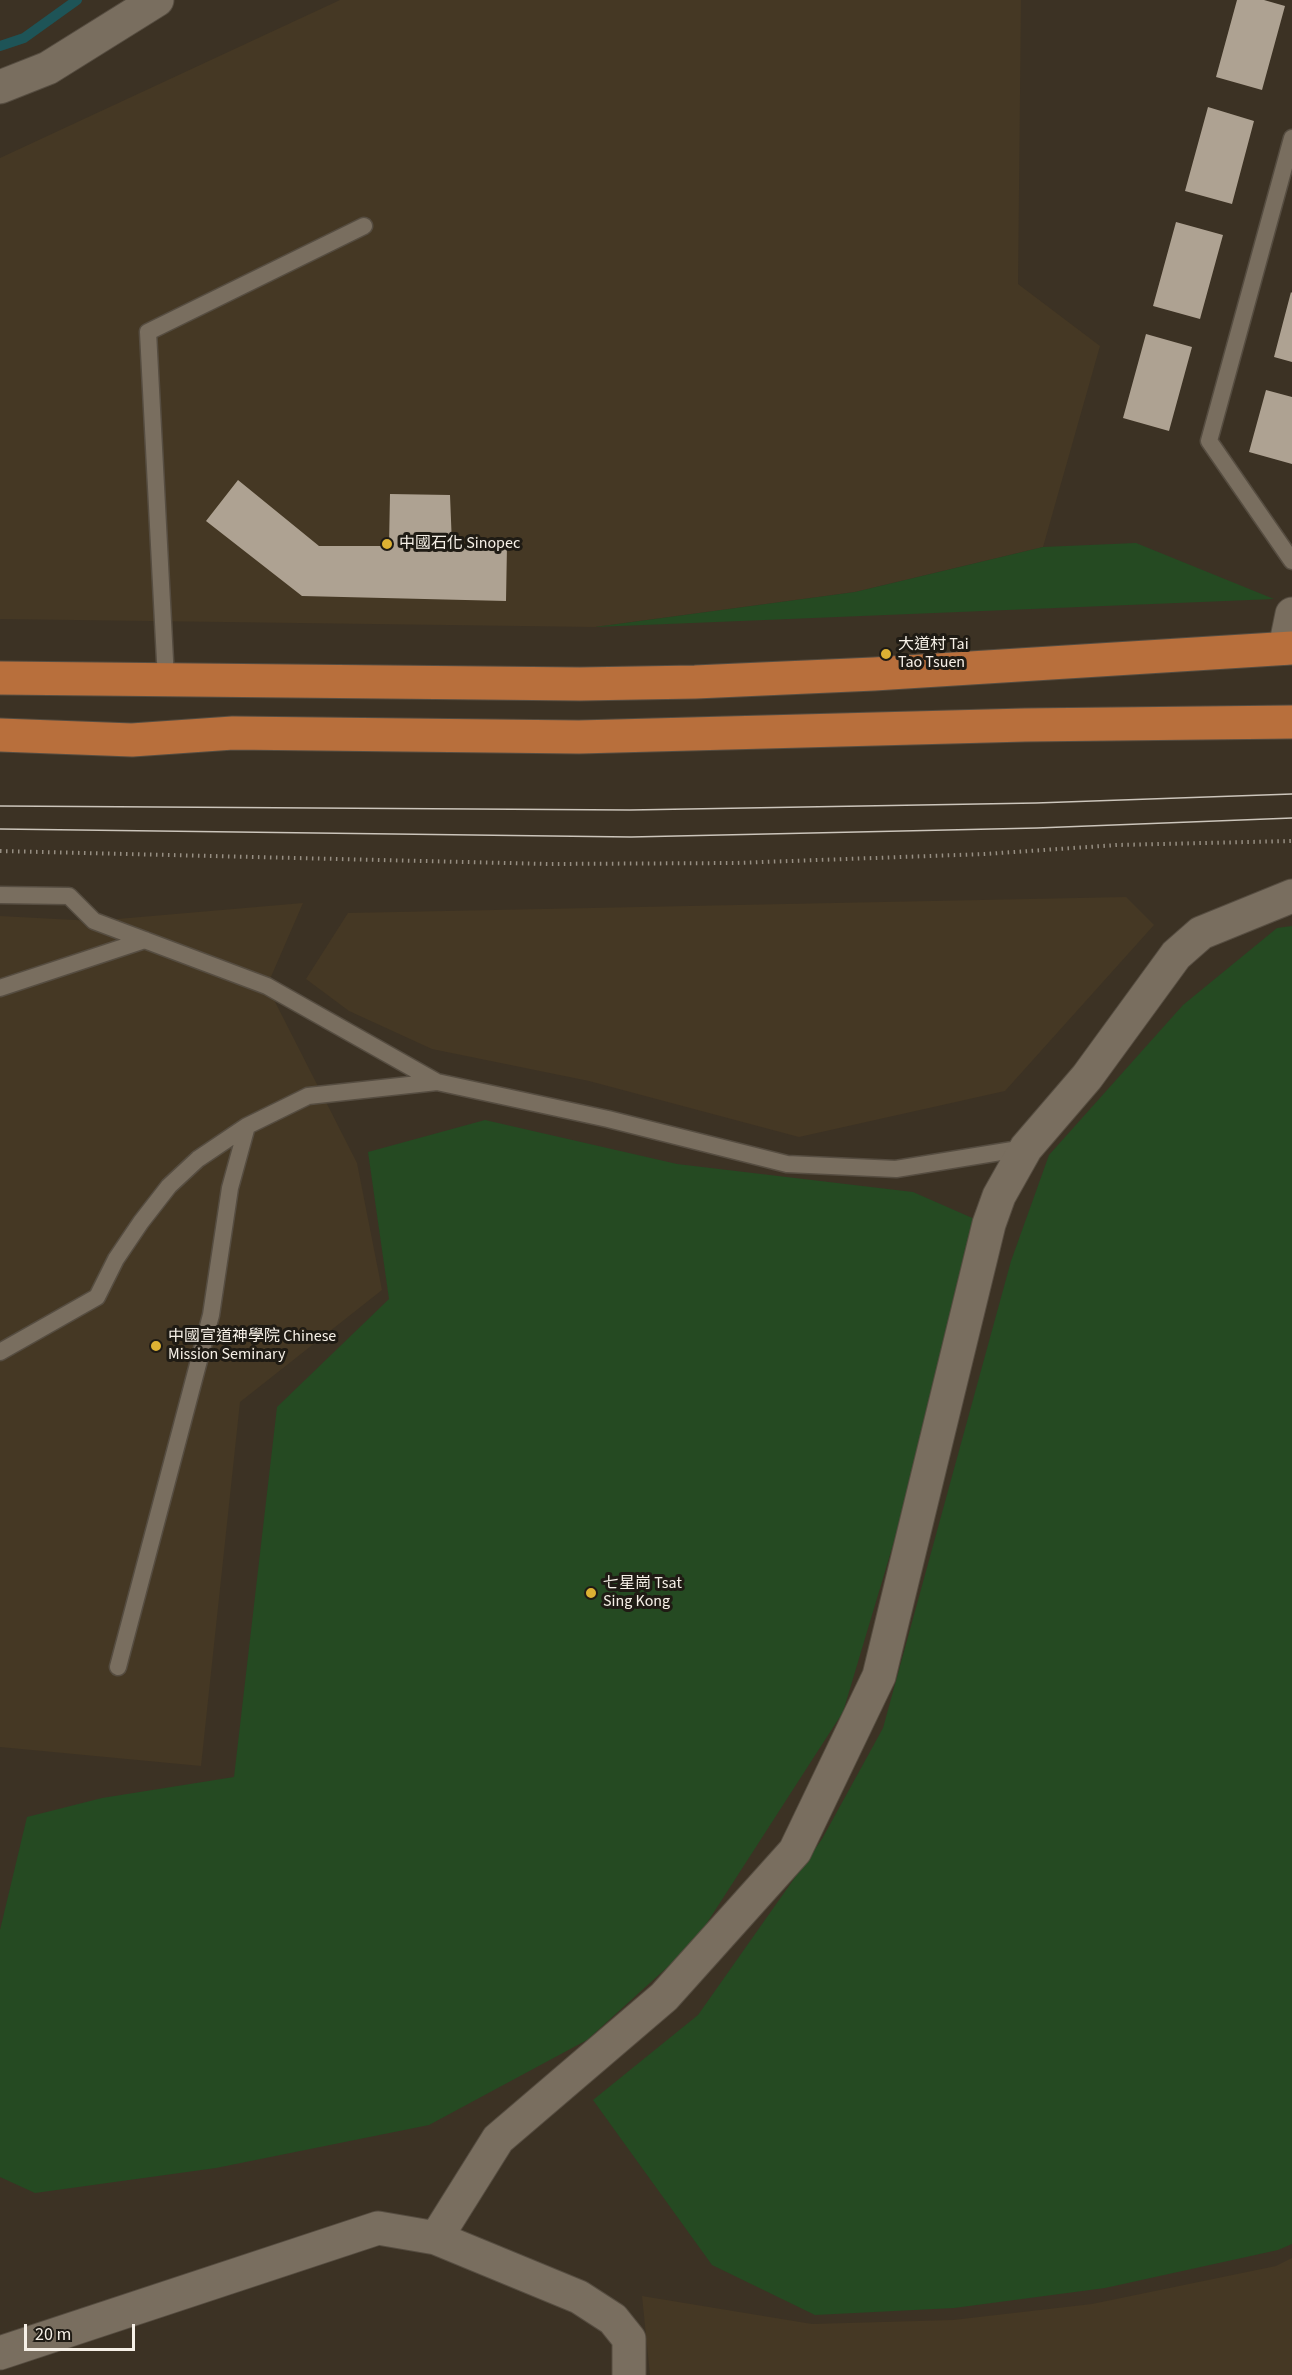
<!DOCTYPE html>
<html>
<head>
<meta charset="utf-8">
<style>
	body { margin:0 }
	#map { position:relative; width:1292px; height:2375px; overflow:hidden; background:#3c3224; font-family:"Source Sans 3",sans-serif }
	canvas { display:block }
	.scale { position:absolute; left:24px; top:2324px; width:111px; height:27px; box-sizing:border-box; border:3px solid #f6f0e7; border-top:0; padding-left:8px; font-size:18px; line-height:21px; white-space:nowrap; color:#f6f0e7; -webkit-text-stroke:4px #1f1b14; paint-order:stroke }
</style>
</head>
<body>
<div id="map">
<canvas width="1292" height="2375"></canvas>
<div class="scale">20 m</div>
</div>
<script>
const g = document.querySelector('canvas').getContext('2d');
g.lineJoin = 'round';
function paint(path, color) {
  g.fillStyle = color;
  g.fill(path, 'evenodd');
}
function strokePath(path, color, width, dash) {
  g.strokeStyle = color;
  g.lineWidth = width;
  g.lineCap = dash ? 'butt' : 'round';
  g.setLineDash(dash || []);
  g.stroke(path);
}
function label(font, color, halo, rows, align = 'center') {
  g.font = font + ' "Source Sans 3","Noto Sans TC",sans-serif';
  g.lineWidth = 6;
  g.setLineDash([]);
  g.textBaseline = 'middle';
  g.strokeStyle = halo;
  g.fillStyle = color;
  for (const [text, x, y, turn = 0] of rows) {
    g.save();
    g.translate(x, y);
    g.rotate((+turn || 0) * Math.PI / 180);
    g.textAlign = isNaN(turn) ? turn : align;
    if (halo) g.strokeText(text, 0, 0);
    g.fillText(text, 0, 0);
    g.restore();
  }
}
paint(new Path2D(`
	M340 0H1021L1018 284 1100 346 1043 547 855 592 595 627 0 619V158Z
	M1126 897 1154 925 1005 1091 799 1137 589 1081 432 1049 349 1011 306 979 348 913Z
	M303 903 267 986 357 1163 382 1290 240 1402 201 1766 0 1747V916L94 921Z
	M1292 2258V2375H650L642 2296 812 2324 953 2320 1092 2304 1276 2266Z`), '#453824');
paint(new Path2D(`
	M1136 543 1274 599 595 627 855 592 1043 547Z
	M1292 926V2244L1278 2250 1105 2288 954 2308 815 2315 712 2265 593 2100 698 2015 822 1839 883 1728 1011 1261 1049 1155 1183 1005 1277 928Z
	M485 1120 677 1164 913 1192 986 1224 953 1344 843 1712 694 1943 587 2040 429 2125 216 2168 35 2193 0 2177V1930L27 1817 102 1798 234 1777 277 1407 389 1299 368 1152Z`), '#254a22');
strokePath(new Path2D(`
	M0 46 24 38 77 0`), '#1e5457', 10);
paint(new Path2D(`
	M1237 0H1264L1285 6 1262 90 1216 77Z
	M1208 107 1254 121 1232 204 1185 191Z
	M1176 222 1223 235 1200 319 1153 306Z
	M1291 292 1292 293V362L1274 357Z
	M1146 334 1192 347 1169 431 1123 418Z
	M1266 390 1292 397V464L1249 452Z
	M238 480 319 546H389L390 494 450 495 452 545H507L506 601 302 596 206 521Z`), '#aea292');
const service = new Path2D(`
	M1292 138 1209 441 1292 561
	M166 680 148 332 364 226
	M0 895 69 896 94 921 267 986 437 1082
	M0 988 145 940
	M0 1352 97 1297 116 1259 141 1222 169 1186 198 1159 247 1126 308 1096 437 1082 608 1119 787 1164 896 1169 1025 1148
	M118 1667 211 1315 230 1188 247 1126`);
const minor = new Path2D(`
	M0 87 48 68 157 0
	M1285 648 1292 614
	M436 2238 498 2139 664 1997 795 1851 879 1676 989 1224 999 1196 1026 1148 1087 1077 1176 955 1201 933 1292 896
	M0 2353 378 2228 436 2238 579 2297 613 2319 629 2339V2375`);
const primary = new Path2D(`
	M0 678 580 684 695 682 874 674 1292 648
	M0 735 132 740 233 733 579 737 1025 725 1292 722`);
strokePath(service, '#564d41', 19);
strokePath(minor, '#564d41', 35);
strokePath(primary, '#564d41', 35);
strokePath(new Path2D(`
	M0 851 549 864 735 863 985 854 1117 845 1292 841`), '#968e82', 4, [1.5, 4.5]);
strokePath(service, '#796e5f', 16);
strokePath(minor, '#796e5f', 33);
strokePath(primary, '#b86f3c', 33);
strokePath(new Path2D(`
	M0 806 630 810 1036 803 1292 794
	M0 829 631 837 1037 828 1292 818`), '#ccc5bb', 1.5);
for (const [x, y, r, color] of [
	[387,544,6,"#ddb133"],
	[886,654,6,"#ddb133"],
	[156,1346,6,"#ddb133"],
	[591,1593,6,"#ddb133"]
]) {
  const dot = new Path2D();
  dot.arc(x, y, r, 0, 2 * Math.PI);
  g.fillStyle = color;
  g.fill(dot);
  strokePath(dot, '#1f1b14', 2);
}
label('16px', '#f6f0e7', '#1f1b14', [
	["中國石化 Sinopec",399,544],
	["大道村 Tai",898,645],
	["Tao Tsuen",898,663],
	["中國宣道神學院 Chinese",168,1337],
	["Mission Seminary",168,1355],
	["七星崗 Tsat",603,1584],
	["Sing Kong",603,1602]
], 'left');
</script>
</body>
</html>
